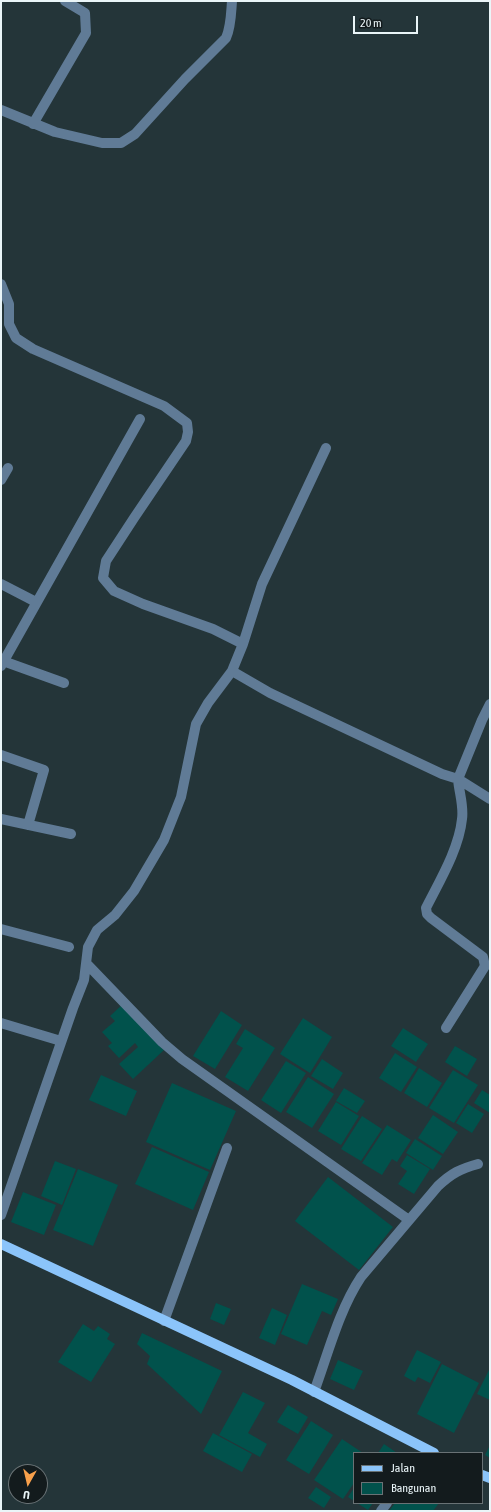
<!DOCTYPE html>
<html>
<head>
<meta charset="utf-8">
<style>
	body { margin:0 }
	#map { position:relative; width:491px; height:1512px; overflow:hidden; background:#243539; font-family:"Asap Condensed",sans-serif }
	canvas { display:block }
	.frame { position:absolute; inset:0; border:2px solid #eaf5f8; pointer-events:none }
	.legend { position:absolute; left:353px; top:1452px; width:130px; height:52px; box-sizing:border-box; background:#131b1d; border:1px solid #697275; margin:0; padding:5px 7px; list-style:none; font-size:12px; color:#eaf5f8 }
	.legend li { display:flex; align-items:center; gap:8px; height:20px }
	.legend b { width:20px; border:1px solid #697275 }
	.north { position:absolute; left:8px; top:1464px; width:40px; height:40px; box-sizing:border-box; background:#131b1d; border:1px solid #697275; border-radius:50%; rotate:188deg; font-size:11px; font-weight:700; line-height:16px; text-align:center; color:#eaf5f8 }
	.north::after { content:''; display:block; margin:auto; width:14px; height:18px; background:#f8a04b; clip-path:polygon(50% 0,100% 100%,50% 72%,0 100%) }
	.scale { position:absolute; left:353px; top:16px; width:65px; height:18px; box-sizing:border-box; border:2px solid #eaf5f8; border-top:0; padding-left:5px; font-size:12px; line-height:14px; white-space:nowrap; color:#eaf5f8; -webkit-text-stroke:3px #131b1d; paint-order:stroke }
</style>
</head>
<body>
<div id="map">
<canvas width="491" height="1512"></canvas>
<div class="frame"></div>
<ul class="legend">
<li><b style="height:5px;background:#8bc4fa"></b>Jalan</li>
<li><b style="height:11px;background:#01524c"></b>Bangunan</li>
</ul>
<div class="north">U</div>
<div class="scale">20 m</div>
</div>
<script>
const g = document.querySelector('canvas').getContext('2d');
g.lineJoin = 'round';
function paint(path, color) {
  g.fillStyle = color;
  g.fill(path, 'evenodd');
}
function strokePath(path, color, width, dash) {
  g.strokeStyle = color;
  g.lineWidth = width;
  g.lineCap = dash ? 'butt' : 'round';
  g.setLineDash(dash || []);
  g.stroke(path);
}
paint(new Path2D(`
	M123 1004 164 1050 133 1079 119 1064 138 1047 135 1043 119 1058 108 1046 112 1043 102 1032 115 1021 110 1016Z
	M221 1011 242 1025 215 1069 193 1056Z
	M303 1018 332 1037 310 1073 280 1054Z
	M403 1028 428 1044 416 1062 391 1046Z
	M245 1029 275 1048 248 1091 225 1077 243 1048 236 1044Z
	M455 1046 477 1059 467 1076 445 1062Z
	M395 1053 417 1067 401 1092 379 1078Z
	M322 1059 343 1073 333 1089 311 1076Z
	M286 1061 306 1073 281 1113 261 1100Z
	M419 1068 442 1083 427 1107 404 1093Z
	M453 1070 478 1085 454 1123 429 1108Z
	M101 1075 137 1091 126 1116 89 1100Z
	M308 1077 334 1094 312 1128 286 1112Z
	M172 1083 236 1111 210 1170 146 1142Z
	M344 1088 365 1101 357 1113 336 1101Z
	M482 1090 490 1095V1113L474 1103Z
	M336 1102 359 1116 341 1145 318 1131Z
	M468 1104 484 1114 472 1133 456 1123Z
	M433 1115 458 1132 443 1154 418 1138Z
	M362 1116 382 1129 361 1161 341 1149Z
	M387 1125 411 1140 397 1162 392 1159 382 1175 362 1163Z
	M415 1139 442 1156 433 1170 406 1153Z
	M152 1147 209 1172 193 1210 135 1184Z
	M407 1155 430 1169 414 1194 398 1184 407 1171 400 1166Z
	M55 1161 76 1169 62 1205 41 1196Z
	M78 1169 118 1185 93 1246 53 1230Z
	M328 1177 393 1227 359 1270 295 1221Z
	M23 1192 56 1205 44 1235 11 1222Z
	M302 1284 338 1299 331 1315 322 1311 307 1345 281 1334Z
	M216 1303 231 1309 224 1325 210 1319Z
	M272 1308 287 1315 275 1345 259 1338Z
	M83 1324 94 1331 98 1326 110 1334 107 1339 115 1344 91 1382 58 1362Z
	M142 1333 222 1371 201 1414 147 1364 150 1356 137 1344Z
	M417 1350 441 1362 430 1383 418 1377 415 1382 404 1376Z
	M338 1360 363 1371 354 1390 330 1379Z
	M442 1364 479 1383 454 1433 417 1414Z
	M490 1368V1400L477 1394Z
	M243 1392 265 1403 248 1433 267 1444 260 1457 219 1435Z
	M288 1405 308 1417 298 1434 277 1422Z
	M311 1421 333 1435 309 1474 286 1460Z
	M213 1433 252 1454 242 1472 203 1451Z
	M342 1439 363 1453H354V1483L343 1499 314 1480Z
	M384 1444 397 1453H378Z
	M490 1445V1458L485 1455Z
	M316 1487 331 1497 324 1508 308 1498Z
	M354 1488V1501L348 1497Z
	M357 1503H373L368 1510Z
	M395 1503H439L433 1511H389Z`), '#01524c');
strokePath(new Path2D(`
	M1 110 55 132 102 143H121L135 134 185 79 226 38C231 27 231 14 232 1
	M33 124 86 33 85 13 65 1
	M1 284 9 304V324L16 338 33 349 164 406 187 423 188 432 186 441 134 518 106 561 103 578 114 591 143 604 213 629 243 644 232 671 270 693 442 774 458 779C459 792 464 806 462 819 459 849 439 882 426 908L427 914 431 918 483 957 485 966 446 1028
	M1 480 8 468
	M1 584 36 602
	M243 644 262 584 326 448
	M3 661 64 683
	M1 666 140 419
	M490 704 482 720 458 779 490 799
	M1 755 44 770 28 825
	M1 819 71 834
	M1 929 69 947
	M86 963 162 1042 182 1059 409 1220
	M1 1023 61 1041
	M1 1215 73 1008 84 980 88 947 97 930 115 915 134 891 164 840 181 797 196 724 208 703 232 671
	M164 1321 227 1148
	M314 1392C328 1354 339 1310 361 1277L438 1186C452 1173 460 1169 478 1164
	M381 1511 387 1503`), '#607b96', 10);
strokePath(new Path2D(`
	M1 1244 292 1380 434 1453
	M482 1475 490 1478`), '#8bc4fa', 10);
</script>
</body>
</html>
